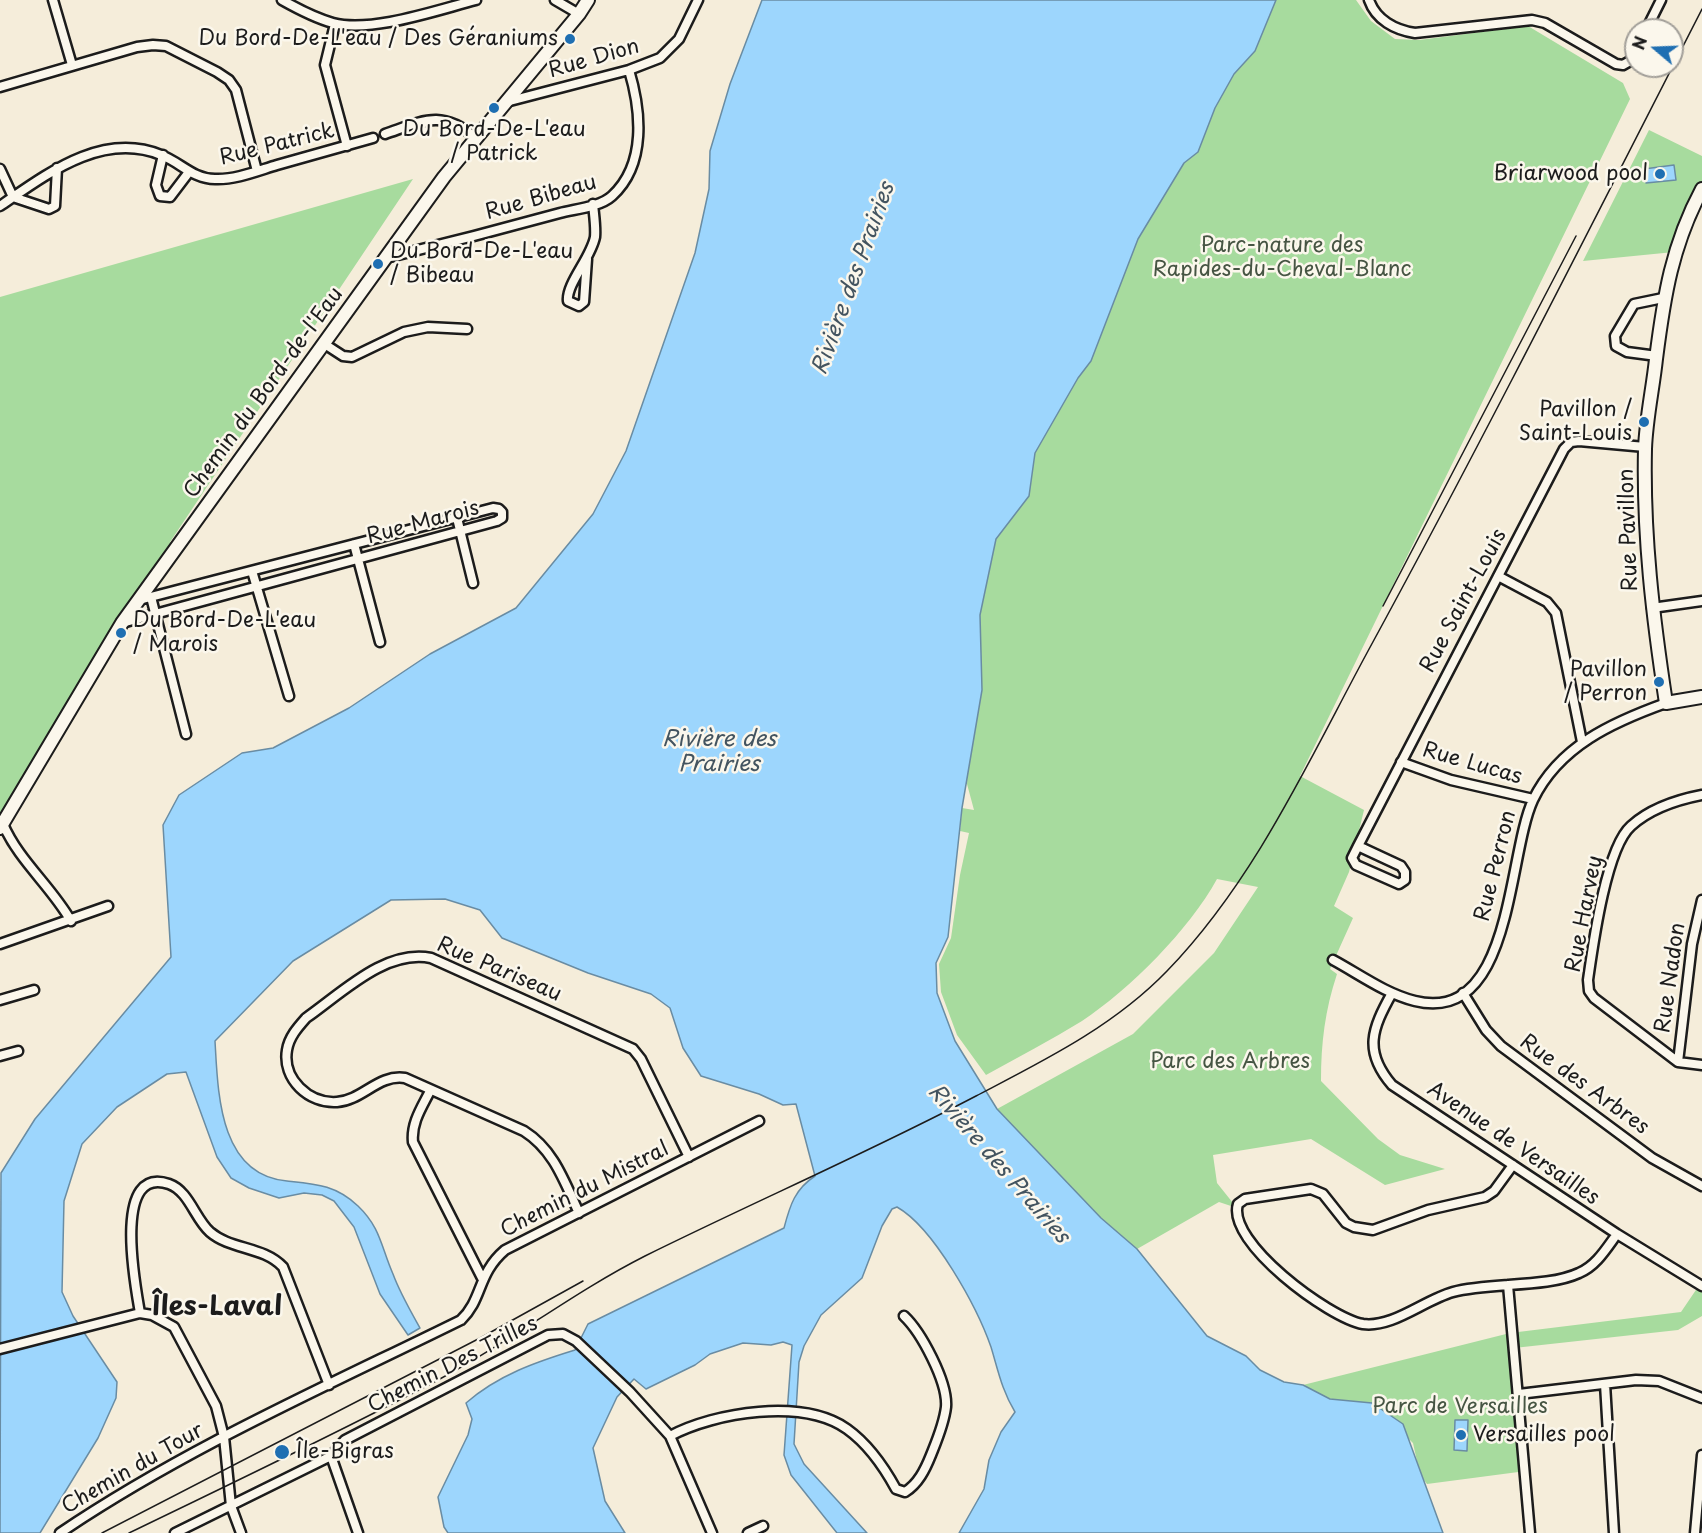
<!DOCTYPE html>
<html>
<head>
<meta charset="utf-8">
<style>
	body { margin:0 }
	#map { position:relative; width:1702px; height:1533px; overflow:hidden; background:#f5edda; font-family:"Playpen Sans",sans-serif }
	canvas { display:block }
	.north { position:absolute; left:1624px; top:18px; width:60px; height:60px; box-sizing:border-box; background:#fbf7ec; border:2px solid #a29f99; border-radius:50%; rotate:289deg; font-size:16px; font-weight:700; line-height:24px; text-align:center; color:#1c1c1c }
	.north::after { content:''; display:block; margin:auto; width:21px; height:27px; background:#1f6fb2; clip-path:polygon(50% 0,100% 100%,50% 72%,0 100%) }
</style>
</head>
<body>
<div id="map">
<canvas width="1702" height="1533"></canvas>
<div class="north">N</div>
</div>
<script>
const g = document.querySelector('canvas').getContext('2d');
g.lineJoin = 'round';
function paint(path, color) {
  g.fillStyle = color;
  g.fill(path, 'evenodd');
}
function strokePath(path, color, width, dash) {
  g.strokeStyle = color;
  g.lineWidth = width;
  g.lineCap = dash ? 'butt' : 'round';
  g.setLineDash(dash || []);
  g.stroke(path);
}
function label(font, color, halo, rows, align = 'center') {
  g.font = font + ' "Playpen Sans",sans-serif';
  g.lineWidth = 5;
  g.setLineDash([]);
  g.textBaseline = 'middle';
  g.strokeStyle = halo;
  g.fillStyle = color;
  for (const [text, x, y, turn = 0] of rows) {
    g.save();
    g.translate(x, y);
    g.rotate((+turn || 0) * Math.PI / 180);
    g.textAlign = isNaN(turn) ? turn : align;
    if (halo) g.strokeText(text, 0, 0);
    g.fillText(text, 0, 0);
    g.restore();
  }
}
paint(new Path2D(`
	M1122 0H1356L1371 21 1395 39 1419 40 1528 26 1623 83 1630 99 1300 776 1364 810 1349 872 1334 906 1353 918 1330 969 1337 974C1325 1010 1321 1043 1321 1081L1378 1139 1400 1155 1445 1169 1385 1185 1311 1139 1213 1155 1217 1183 1237 1208 1219 1202 1137 1249 1101 1218 997 1109 1133 1034 1214 953 1258 887 1217 879C1189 930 1130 989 1082 1021 1051 1040 1018 1057 986 1075L957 1035 941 992 939 964 951 938 960 875 969 833 960 831 962 808 974 810 967 784 969 710 892 574Z
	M1649 130 1702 156V189L1674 252 1583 261Z
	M413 179 170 542 172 543 119 619 0 817V297Z
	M1700 1284 1702 1286V1316L1678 1330 1514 1348 1526 1471 1427 1484 1420 1475 1413 1443 1372 1403 1330 1399 1303 1385 1510 1333 1681 1312Z`), '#a7db9e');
const water = new Path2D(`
	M762 0H1276L1255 51 1234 74 1215 108 1198 152 1184 163 1138 239 1091 361 1078 378 1035 453 1029 496 996 539 980 615 982 690 962 808 948 937 936 963 937 993 955 1041 997 1109 1101 1218 1137 1249 1207 1336 1246 1356 1260 1370 1284 1382 1303 1385 1330 1399 1372 1403 1403 1424 1443 1533H959L984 1489 989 1460 1001 1432 1015 1412C1002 1391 998 1370 991 1347 977 1307 934 1228 897 1207L892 1209 882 1226 862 1278 821 1315 804 1346 799 1362 794 1444 804 1464 867 1533H837L791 1475 784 1455 792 1345 783 1342 771 1345 743 1343 710 1354 695 1365 646 1389 634 1379 617 1397 593 1448 605 1501 625 1533H448L444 1527 438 1497 468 1435 472 1419 466 1403C498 1375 536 1362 575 1350L588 1324 784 1228C790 1205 795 1189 815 1176L796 1104 783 1105 759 1094 701 1076 683 1048 670 1008 651 994 588 973 502 938 480 910 445 899 391 900 293 961 215 1041C218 1093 219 1175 287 1181 316 1184 336 1185 358 1206 381 1228 381 1247 393 1274 400 1293 410 1310 420 1328L408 1335 380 1294 354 1227 334 1201 322 1195 304 1193 279 1198 249 1188 231 1178 217 1157 186 1072 167 1074 117 1107 82 1144 64 1201 62 1292 73 1316 117 1382 116 1398 98 1438 40 1533H0L1 1173 35 1119 171 957 163 825 179 795 242 753 273 748 349 708 430 654 516 608 593 514 626 451 695 253 709 189 710 151 730 84Z
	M1674 165 1676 180 1646 183 1644 169Z
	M1455 1420H1468L1467 1451 1454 1450Z`);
paint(water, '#9dd6fd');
strokePath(water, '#698ca3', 1.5);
const street = new Path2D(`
	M53 0 72 65
	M282 0C298 9 315 18 333 23 372 33 437 10 476 0
	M555 0 579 14
	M1369 0C1376 20 1395 30 1415 33L1532 20 1545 23 1616 64 1623 65 1630 61 1636 49
	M335 24 325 65 347 146
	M1646 30 1661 0
	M0 87 137 47 153 45 166 46 217 72 229 80 236 90 257 171
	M506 102 629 70 660 58 679 39 698 0
	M385 134C423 121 441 109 476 138
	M163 155 156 185 160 196 170 197 189 172
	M0 169 13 197 49 209 55 206 57 168
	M0 206C47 174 102 131 161 155 180 162 193 179 215 179 235 180 257 171 277 165 309 156 341 147 373 138
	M386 258C444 244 502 229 560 213 575 209 600 207 612 196 647 164 641 110 629 70
	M587 259 584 302 579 306 568 301C566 284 591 258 595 237 596 227 594 215 593 204
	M323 343 343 356 352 357 404 332 428 327 467 329
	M1657 356 1627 352 1616 346 1615 336 1634 304 1663 298
	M457 518 473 583
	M354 544 380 642
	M252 571 289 696
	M1498 576 1547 602 1556 613 1582 742
	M151 597 186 734
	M1652 608 1702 601
	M122 623 497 521 502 518V512L499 509 493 508 139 600
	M1401 762 1451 780 1533 799
	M1702 795C1676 800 1651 808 1631 826 1606 848 1593 945 1588 980L1589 991 1594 998 1678 1062 1702 1065
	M3 824C19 861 51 886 71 921
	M1358 846 1401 866 1405 872V880L1399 884 1356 865 1352 858 1358 846 1564 449 1571 442 1579 441 1645 447
	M0 944 108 906
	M1333 960C1359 974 1386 994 1415 1001 1513 1025 1507 856 1533 800 1559 746 1613 722 1666 703
	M1392 993C1372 1029 1363 1051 1392 1085L1617 1234 1702 1286
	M1463 993 1486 1030 1501 1046 1652 1158 1702 1186
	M0 1000 34 990
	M0 1056 18 1051
	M1678 1062 1692 944 1702 900
	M430 1091C422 1107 411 1123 413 1142L482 1278
	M1513 1165 1494 1191 1485 1197 1428 1210 1373 1230 1354 1227 1346 1223 1323 1194 1311 1189 1245 1199 1238 1204C1226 1242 1329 1318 1363 1324 1393 1328 1424 1300 1453 1292 1489 1282 1547 1288 1579 1273 1596 1266 1606 1249 1617 1234
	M579 1213C564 1181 554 1150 524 1131L405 1078C378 1074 363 1100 337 1102 309 1104 282 1079 287 1050 289 1037 298 1027 306 1018 342 993 385 949 431 958L633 1049 641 1059 689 1157
	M1508 1285 1530 1533
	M140 1313C136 1289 111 1164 169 1184 189 1191 195 1219 210 1232 231 1250 263 1246 283 1267L329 1385
	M0 1349 140 1313 152 1315 174 1327 216 1406 224 1437 231 1506 241 1533
	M1605 1384 1614 1533
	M1519 1394 1636 1380 1659 1381 1702 1398
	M670 1436C715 1412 803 1398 847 1429 868 1444 884 1467 896 1489L905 1492C918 1484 925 1470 931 1455 937 1440 944 1424 946 1407 948 1382 921 1332 904 1316
	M331 1456 345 1440 548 1335 563 1334 576 1341 630 1392 670 1436 712 1533
	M331 1456 358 1533
	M60 1533C186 1448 325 1387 461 1320 483 1299 477 1274 505 1250L759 1121
	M175 1533 331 1456
	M748 1533 763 1526
	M1695 1533 1702 1455`);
const secondary = new Path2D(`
	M1702 189C1672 245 1664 296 1656 359 1653 388 1646 419 1645 449 1643 535 1653 618 1666 703L1702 697
	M0 828 122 623 444 177 579 14 588 0`);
strokePath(street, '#1c1c1c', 13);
strokePath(secondary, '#1c1c1c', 16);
strokePath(street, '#fbf7ec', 8);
strokePath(secondary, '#fbf7ec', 12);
strokePath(new Path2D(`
	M1383 606 1576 236
	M102 1533 482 1337 583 1281
	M129 1533C232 1483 336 1434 438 1380 509 1343 572 1293 645 1256 754 1202 867 1153 976 1096 1043 1061 1113 1027 1167 971 1255 880 1308 762 1368 651 1483 440 1592 224 1702 9`), '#1c1c1c', 1.5);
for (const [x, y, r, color] of [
	[570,39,6,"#1f6fb2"],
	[494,108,6,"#1f6fb2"],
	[1660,174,6,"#1f6fb2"],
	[378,264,6,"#1f6fb2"],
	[1644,422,6,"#1f6fb2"],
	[121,633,6,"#1f6fb2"],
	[1659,682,6,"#1f6fb2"],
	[1461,1435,6,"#1f6fb2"],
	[282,1452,8,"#1f6fb2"]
]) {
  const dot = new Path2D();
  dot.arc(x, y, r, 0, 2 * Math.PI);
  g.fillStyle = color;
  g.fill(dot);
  strokePath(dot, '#fbf7ec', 2);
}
label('21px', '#1c1c1c', '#fbf7ec', [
	["Du Bord-De-L'eau / Des Géraniums",558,39],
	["Du Bord-De-L'eau",494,130,"center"],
	["/ Patrick",494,154,"center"],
	["Briarwood pool",1648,174],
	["Du Bord-De-L'eau",390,252,"left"],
	["/ Bibeau",390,276,"left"],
	["Pavillon /",1632,410],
	["Saint-Louis",1632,434],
	["Du Bord-De-L'eau",133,621,"left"],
	["/ Marois",133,645,"left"],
	["Pavillon",1647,670],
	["/ Perron",1647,694],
	["Versailles pool",1473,1435,"left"],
	["Île-Bigras",296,1452,"left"]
], 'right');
label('21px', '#1c1c1c', '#fbf7ec', [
	["Rue Dion",594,59,-16],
	["Rue Patrick",277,145,-14],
	["Rue Bibeau",541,198,-16],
	["Chemin du Bord-de-l'Eau",264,393,-54],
	["Rue Marois",423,523,-15],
	["Rue Pavillon",1629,530,-92],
	["Rue Saint-Louis",1464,601,-62],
	["Rue Lucas",1472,764,16],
	["Rue Perron",1496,866,-76],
	["Rue Harvey",1585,914,-79],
	["Rue Pariseau",499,970,23],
	["Rue Nadon",1671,978,-82],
	["Rue des Arbres",1584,1085,36],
	["Avenue de Versailles",1513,1144,34],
	["Chemin du Mistral",585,1190,-27],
	["Chemin Des Trilles",453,1365,-27],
	["Chemin du Tour",133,1469,-30]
]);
label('21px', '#465543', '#fbf7ec', [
	["Parc-nature des",1282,246],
	["Rapides-du-Cheval-Blanc",1282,270],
	["Parc des Arbres",1230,1062],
	["Parc de Versailles",1460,1407]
]);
label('italic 22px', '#435460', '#fbf7ec', [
	["Rivière des Prairies",854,279,-70],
	["Rivière des",719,740],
	["Prairies",719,765],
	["Rivière des Prairies",998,1164,49]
]);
label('bold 27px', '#1c1c1c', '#fbf7ec', [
	["Îles-Laval",217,1308]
]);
</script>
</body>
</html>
